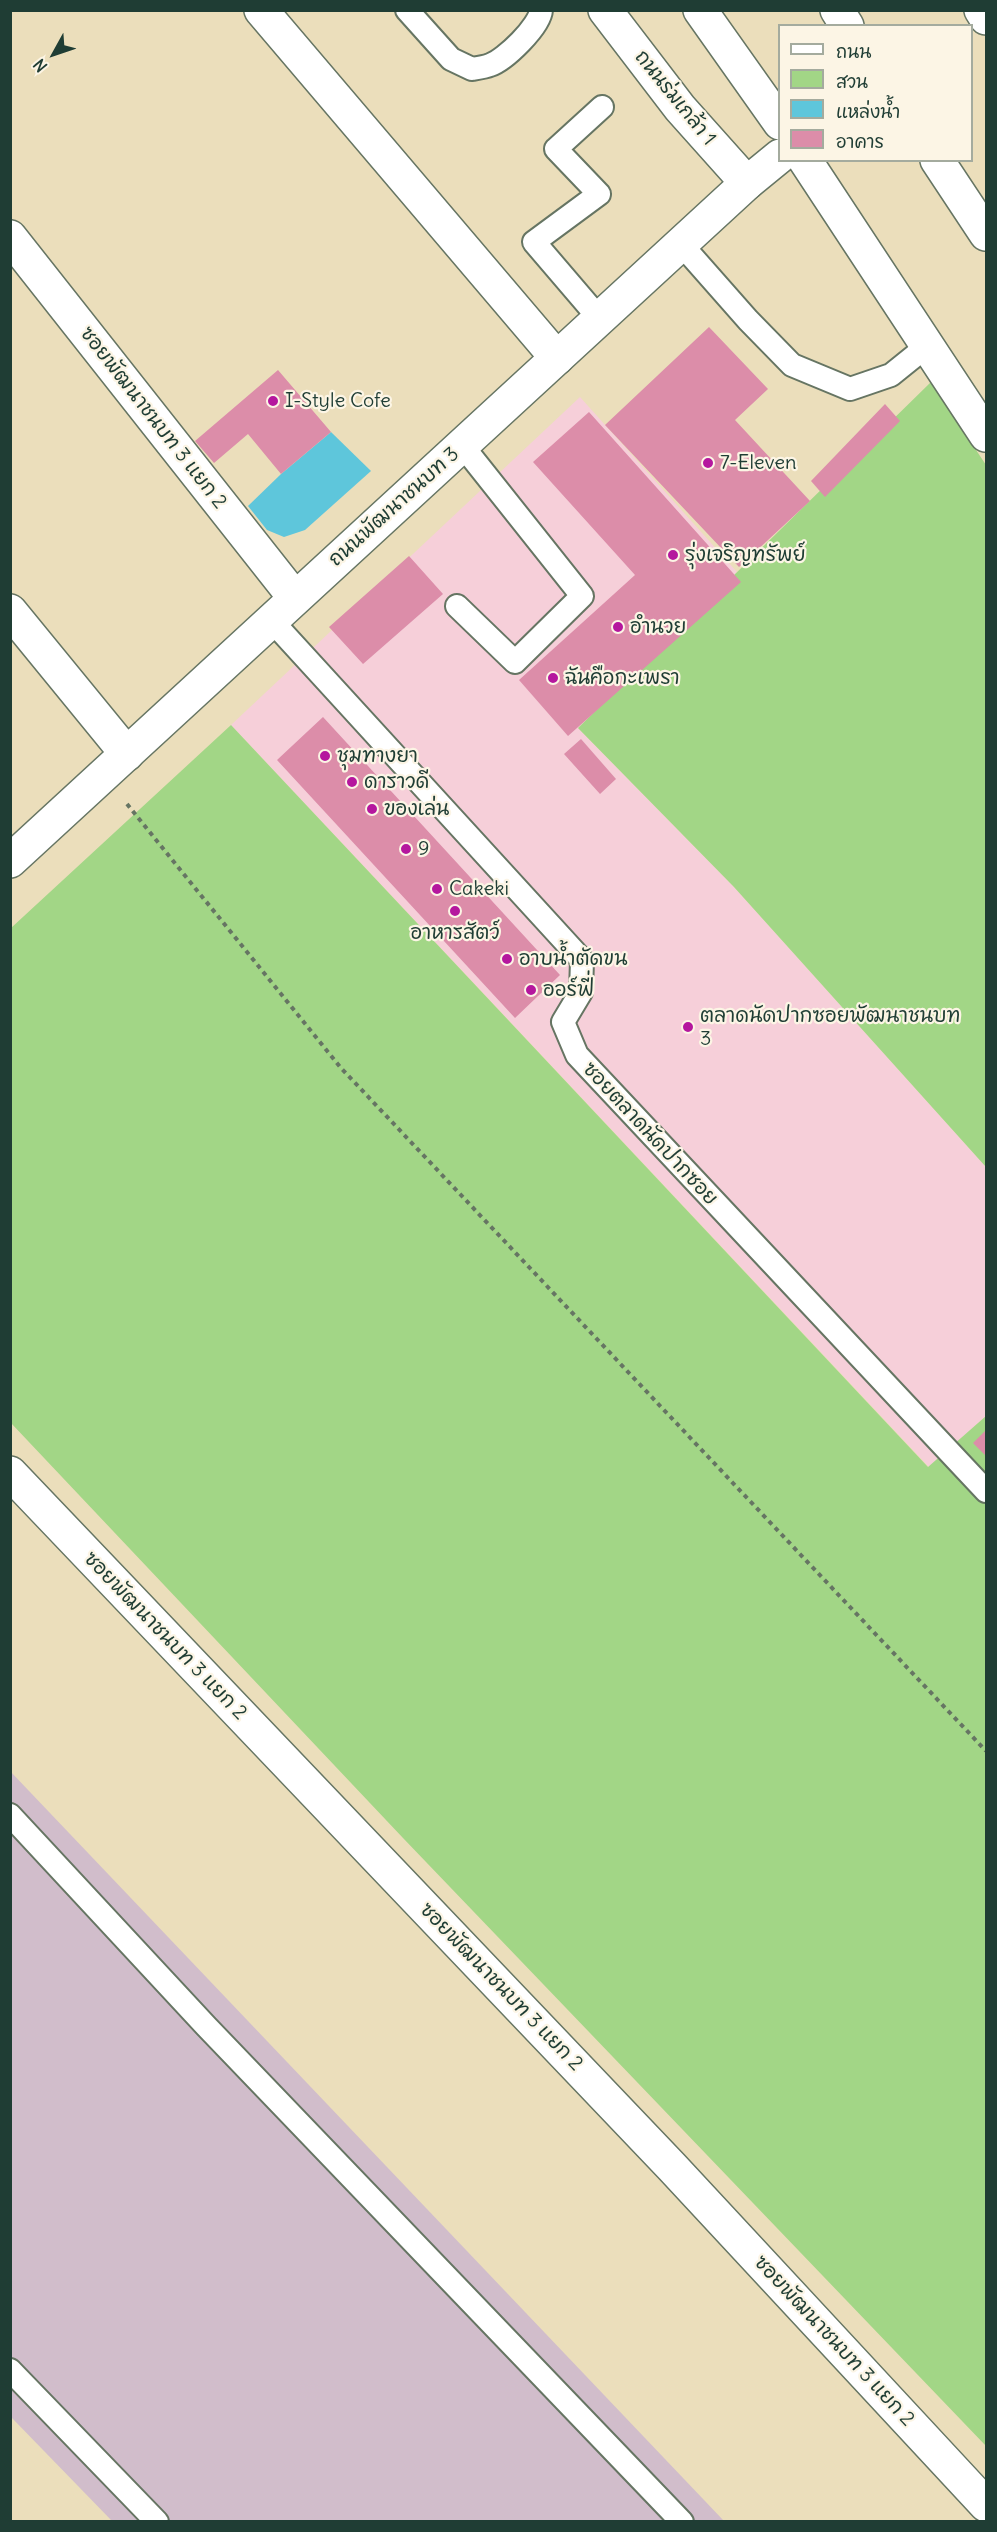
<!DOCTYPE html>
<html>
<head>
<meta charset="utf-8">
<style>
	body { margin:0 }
	#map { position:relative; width:997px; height:2532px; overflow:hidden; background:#ebdebb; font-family:Delius,"Playpen Sans Thai",sans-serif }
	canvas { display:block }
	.frame { position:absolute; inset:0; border:12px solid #1f3d34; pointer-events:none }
	.legend { position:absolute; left:778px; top:24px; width:195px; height:138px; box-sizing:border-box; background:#fcf5e5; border:2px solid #a4ab9e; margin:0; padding:8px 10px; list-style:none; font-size:18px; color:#1f3d34 }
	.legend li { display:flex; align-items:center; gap:12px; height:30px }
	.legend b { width:30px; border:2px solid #a4ab9e }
	.north { position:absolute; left:24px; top:24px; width:60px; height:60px; -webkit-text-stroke:4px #fcf5e5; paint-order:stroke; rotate:230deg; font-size:16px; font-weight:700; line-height:24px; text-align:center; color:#1f3d34 }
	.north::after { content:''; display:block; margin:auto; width:21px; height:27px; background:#1f3d34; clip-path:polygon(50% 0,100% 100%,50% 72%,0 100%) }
</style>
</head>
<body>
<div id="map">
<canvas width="997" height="2532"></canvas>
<div class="frame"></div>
<ul class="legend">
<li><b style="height:8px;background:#fff"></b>ถนน</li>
<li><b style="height:16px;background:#a2d686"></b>สวน</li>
<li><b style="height:16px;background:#5ec6db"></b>แหล่งน้ำ</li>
<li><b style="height:16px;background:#dc8da9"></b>อาคาร</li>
</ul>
<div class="north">N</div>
</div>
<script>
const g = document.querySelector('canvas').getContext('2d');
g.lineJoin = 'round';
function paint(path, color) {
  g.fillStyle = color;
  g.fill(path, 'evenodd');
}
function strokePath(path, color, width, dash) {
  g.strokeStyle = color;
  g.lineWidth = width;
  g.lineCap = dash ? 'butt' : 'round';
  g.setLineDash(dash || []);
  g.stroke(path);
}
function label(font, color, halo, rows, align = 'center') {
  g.font = font + ' Delius,"Playpen Sans Thai",sans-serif';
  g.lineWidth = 4.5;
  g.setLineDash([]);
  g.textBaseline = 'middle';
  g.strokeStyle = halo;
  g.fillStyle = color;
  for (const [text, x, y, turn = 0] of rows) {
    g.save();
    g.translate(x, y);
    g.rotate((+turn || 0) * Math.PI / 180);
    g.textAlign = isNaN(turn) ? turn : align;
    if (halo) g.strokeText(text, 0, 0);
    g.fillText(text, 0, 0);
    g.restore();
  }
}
paint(new Path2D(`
	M580 397 737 572 578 728 734 887 986 1167V1416L929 1467 231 725Z`), '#f6cfd9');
paint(new Path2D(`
	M10 1771 724 2521H112L11 2417Z`), '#d1bdcb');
paint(new Path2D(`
	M931 382 986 465V1167L734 887 578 728Z
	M231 725 928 1467 986 1416V2446L403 1838 11 1423V928Z`), '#a2d686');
paint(new Path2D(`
	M331 432 371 471 305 530 284 537 267 530 248 506 281 474Z`), '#5ec6db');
paint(new Path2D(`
	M709 327 768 389 735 420 810 501 739 567 605 425Z
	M278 370 331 432 281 474 248 434 214 463 195 441Z
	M885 404 900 421 825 497 811 481Z
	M589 412 741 582 568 736 519 680 635 575 533 462Z
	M409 556 443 594 363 664 329 627Z
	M323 717 560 975 515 1018 277 760Z
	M581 739 616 779 600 794 564 754Z
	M986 1430V1456L973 1443Z`), '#dc8da9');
const lane = new Path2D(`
	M407 10 451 59 472 69C478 68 485 67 490 65 505 60 540 26 541 10
	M681 244 748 320 792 365 850 389 891 375 927 346
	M599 318 534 242 599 194 556 149 602 107
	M457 606 515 662 582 596 462 445
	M272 621 582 960 581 992 563 1022 577 1055 986 1491
	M10 1815 206 2026 682 2522
	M10 2370 157 2522`);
const street = new Path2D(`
	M261 10 557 358
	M605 10 680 108 747 183
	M10 237 295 598
	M10 611 127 754
	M10 1473 672 2167 986 2505`);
const secondary = new Path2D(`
	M700 10 780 123
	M805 160 986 435
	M10 861 747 183 780 156`);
const highway = new Path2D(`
	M837 10 847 26
	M981 10 986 18
	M937 160 986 234`);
strokePath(lane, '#667563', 26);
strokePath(street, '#667563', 36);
strokePath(secondary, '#667563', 36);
strokePath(highway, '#667563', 36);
strokePath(new Path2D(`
	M127 804 341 1068 986 1751`), '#667563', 4, [4.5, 4.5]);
strokePath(lane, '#fff', 22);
strokePath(street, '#fff', 33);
strokePath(secondary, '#fff', 33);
strokePath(highway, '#fff', 33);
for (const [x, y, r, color] of [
	[273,401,6,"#b5179e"],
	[708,463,6,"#b5179e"],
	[673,555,6,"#b5179e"],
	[618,627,6,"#b5179e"],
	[553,678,6,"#b5179e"],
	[325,756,6,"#b5179e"],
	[352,782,6,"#b5179e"],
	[372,809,6,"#b5179e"],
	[406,849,6,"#b5179e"],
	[437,889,6,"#b5179e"],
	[455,911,6,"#b5179e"],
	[507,959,6,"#b5179e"],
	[531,990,6,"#b5179e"],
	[688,1027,6,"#b5179e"]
]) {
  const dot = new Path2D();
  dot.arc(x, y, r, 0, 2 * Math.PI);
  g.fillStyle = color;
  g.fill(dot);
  strokePath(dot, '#fcf5e5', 2);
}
label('20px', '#1f3d34', '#fcf5e5', [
	["ถนนร่มเกล้า 1",675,98,51],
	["ซอยพัฒนาชนบท 3 แยก 2",153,418,52],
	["ถนนพัฒนาชนบท 3",394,507,-42],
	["ซอยตลาดนัดปากซอย",650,1134,47],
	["ซอยพัฒนาชนบท 3 แยก 2",165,1636,46],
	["ซอยพัฒนาชนบท 3 แยก 2",501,1987,46],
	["ซอยพัฒนาชนบท 3 แยก 2",834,2341,47]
]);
label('20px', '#1f3d34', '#fcf5e5', [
	["I-Style Cofe",285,401],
	["7-Eleven",720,463],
	["รุ่งเจริญทรัพย์",685,555],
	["อำนวย",630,627],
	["ฉันคือกะเพรา",565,678],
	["ชุมทางยา",337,756],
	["ดาราวดี",364,782],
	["ของเล่น",384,809],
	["9",418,849],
	["Cakeki",449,889],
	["อาหารสัตว์",455,933,"center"],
	["อาบน้ำตัดขน",519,959],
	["ออร์ฟี่",543,990],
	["ตลาดนัดปากซอยพัฒนาชนบท",700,1016],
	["3",700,1039]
], 'left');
</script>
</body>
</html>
